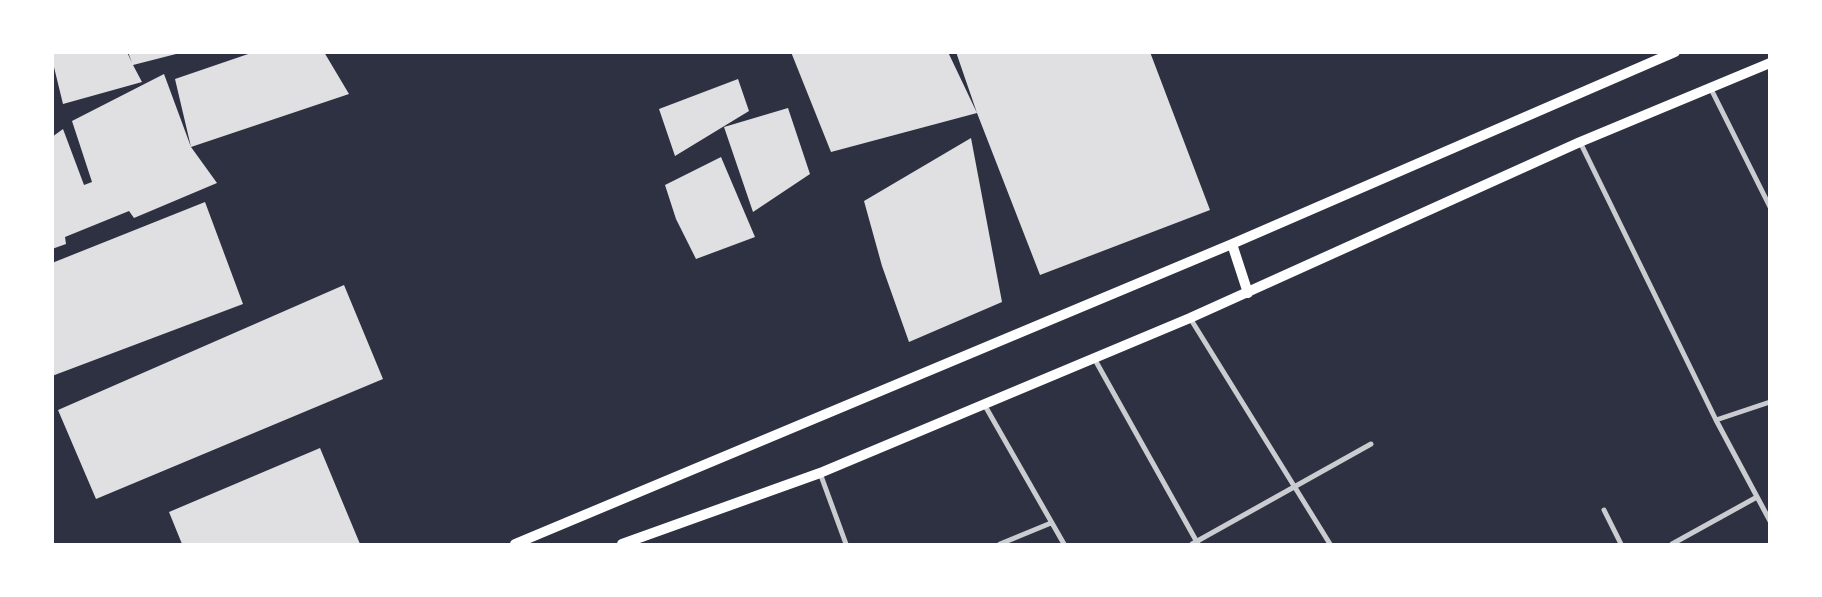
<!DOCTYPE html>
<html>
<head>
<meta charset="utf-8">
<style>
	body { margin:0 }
	#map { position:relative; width:1822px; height:597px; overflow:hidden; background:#2d3142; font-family:Barlow,sans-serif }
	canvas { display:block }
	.frame { position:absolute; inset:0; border:54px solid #fff; pointer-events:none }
</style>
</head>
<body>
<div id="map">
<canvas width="1822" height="597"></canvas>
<div class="frame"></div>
</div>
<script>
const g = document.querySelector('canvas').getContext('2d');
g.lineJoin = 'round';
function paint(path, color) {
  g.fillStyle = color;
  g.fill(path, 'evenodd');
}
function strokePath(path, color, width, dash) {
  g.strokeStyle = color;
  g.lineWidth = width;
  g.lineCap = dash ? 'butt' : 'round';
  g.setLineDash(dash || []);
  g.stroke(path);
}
paint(new Path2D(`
	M52 52H127L132 63 128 52 180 53 133 65 142 82 63 104 52 59Z
	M254 52H324L349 94 191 147 175 79Z
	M791 52H948L977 113 956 52H1150L1210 210 1040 275 977 113 831 152Z
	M164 74 191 147 217 183 134 218 129 211 65 237 66 244 52 249V137L63 129 84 185 92 182 72 121Z
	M738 79 749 111 675 156 659 109Z
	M788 108 810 174 753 212 724 127Z
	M971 138 1002 302 909 342 882 266 864 201Z
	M721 157 755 237 696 259 676 219 665 185Z
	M205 202 243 304 52 376V263Z
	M344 285 383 379 96 499 58 410Z
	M320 448 360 544H182L169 512Z`), '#e0e0e3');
strokePath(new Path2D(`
	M1710 87 1770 207
	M1580 142 1716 420 1770 521
	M1190 318 1330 544
	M1094 358 1198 544
	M984 404 1064 544
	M1716 420 1770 402
	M820 473 846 544
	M1604 510 1621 544
	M1000 544 1051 523
	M1192 544 1371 444
	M1672 544 1757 497`), '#caccd0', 5);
strokePath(new Path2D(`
	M1232 244 1248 293
	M515 544 1232 244 1675 52
	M622 544 820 473 1190 318 1580 142 1770 63`), '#fff', 10);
</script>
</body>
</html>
